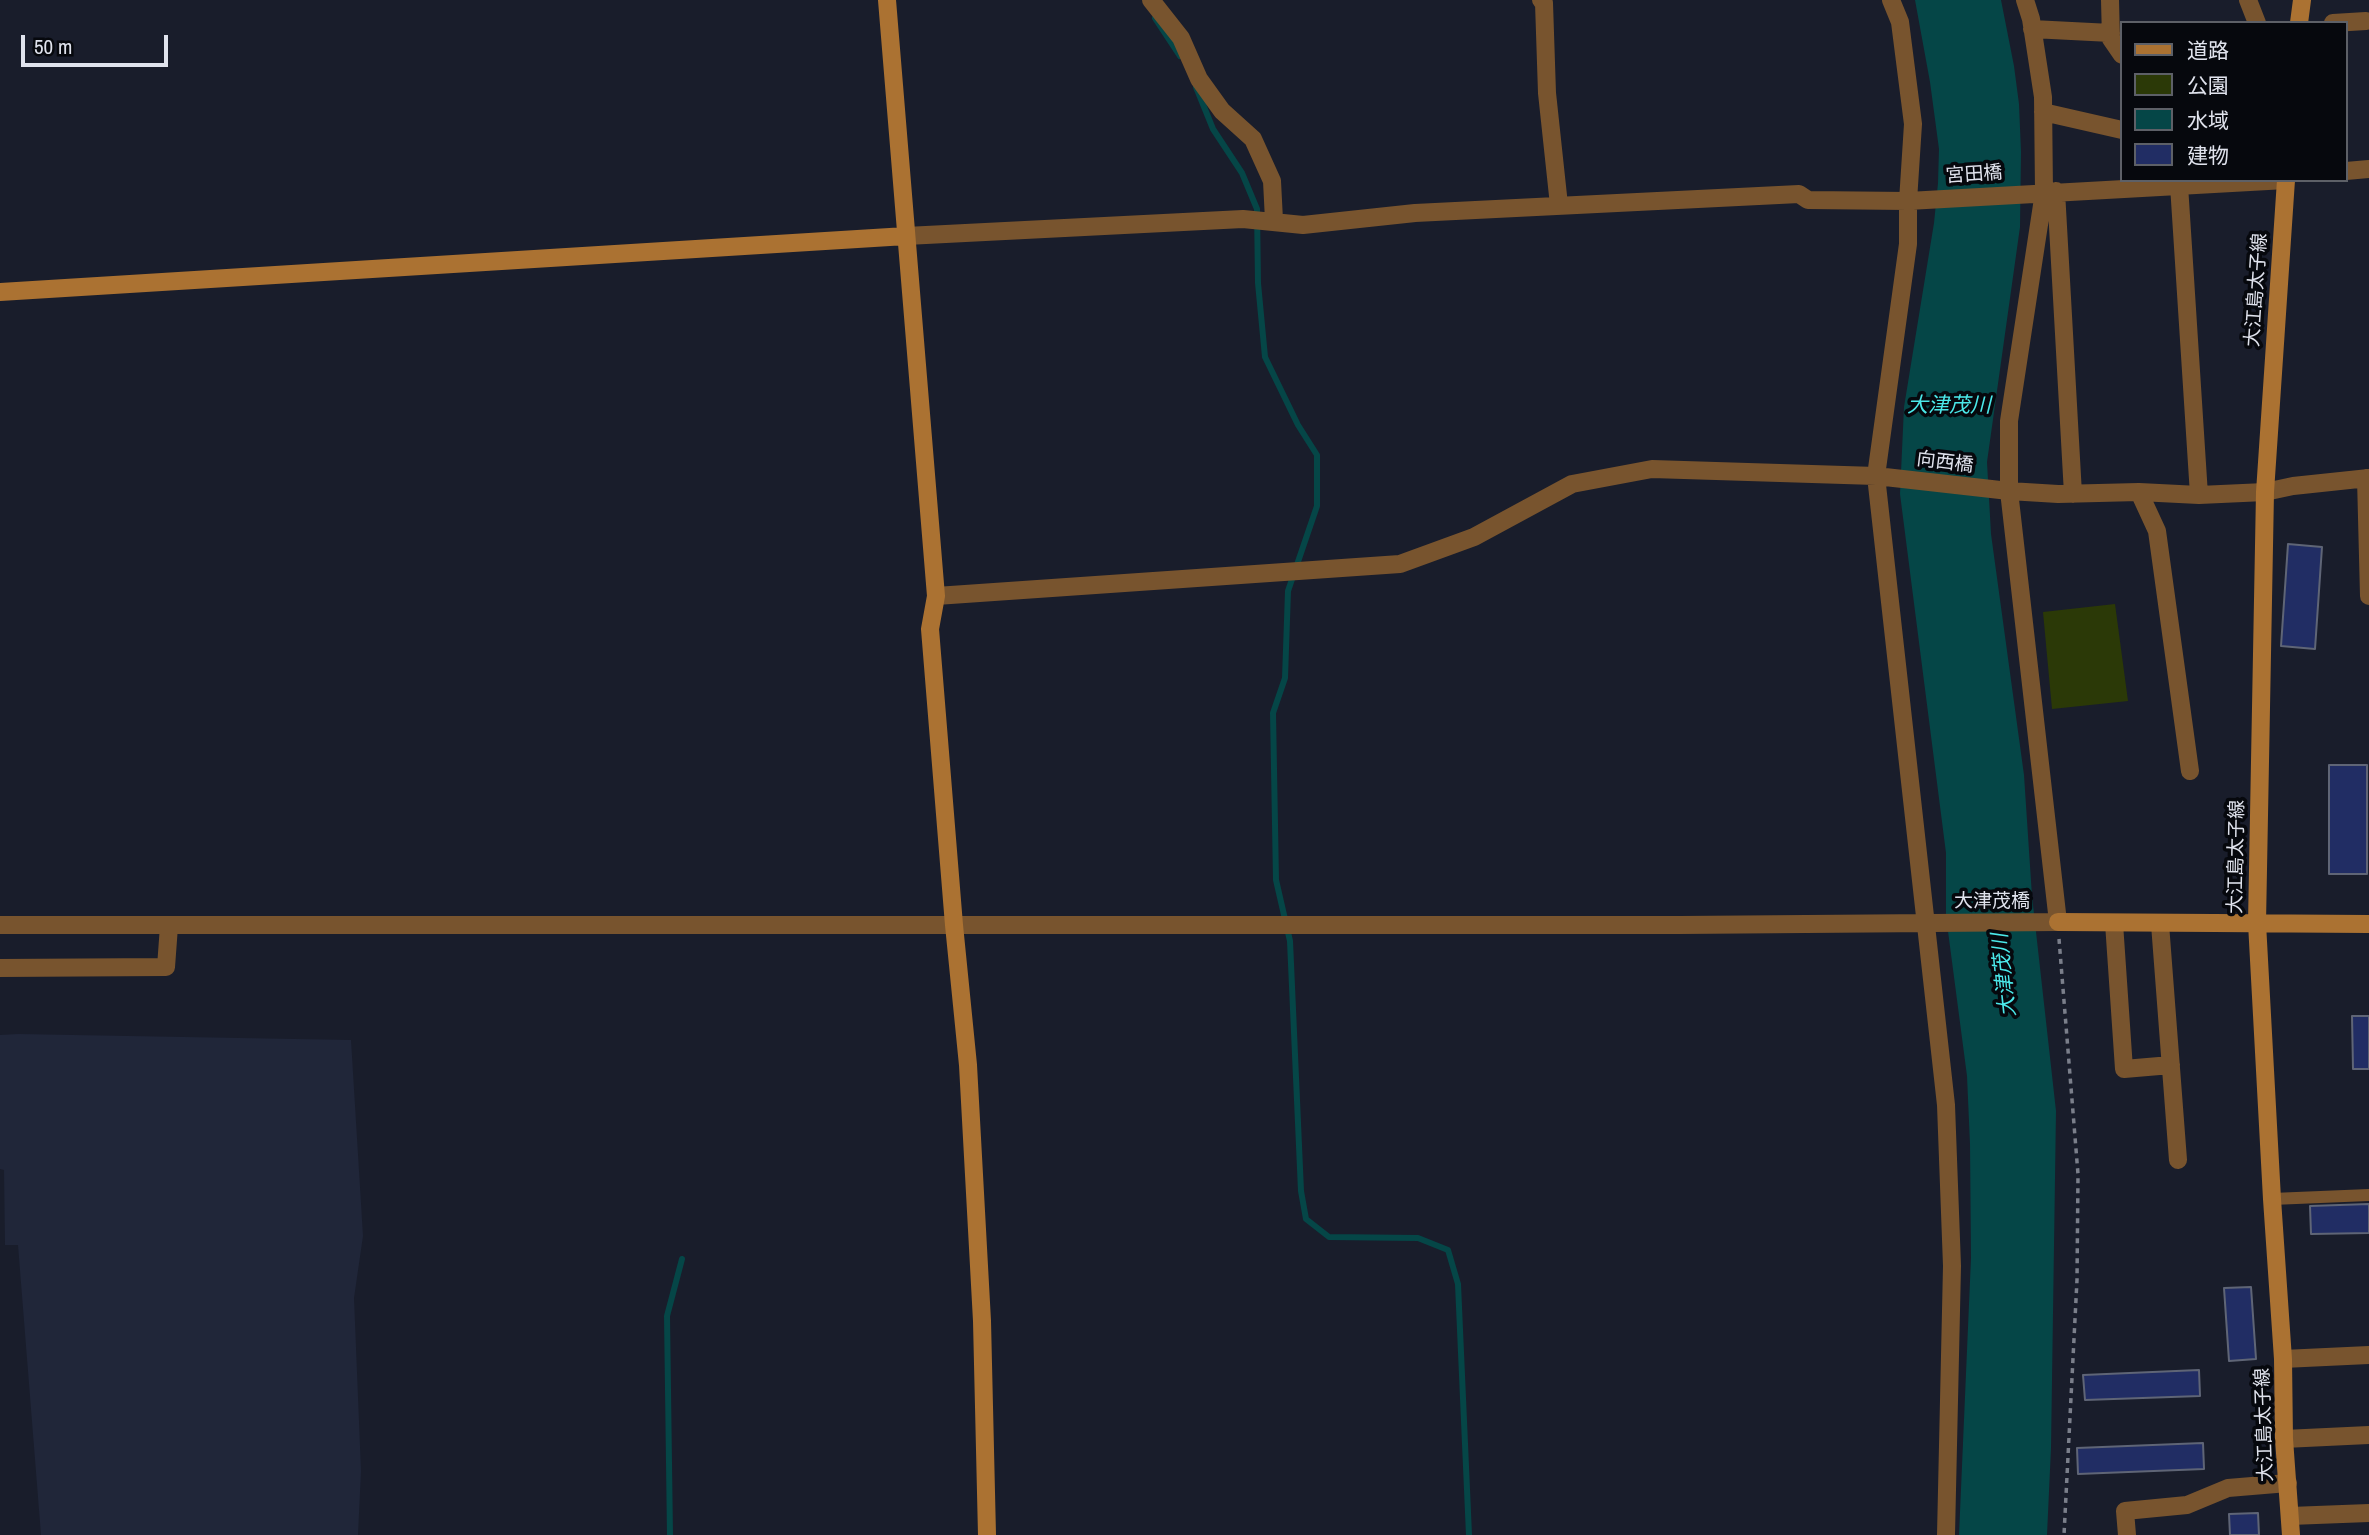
<!DOCTYPE html>
<html>
<head>
<meta charset="utf-8">
<style>
	body { margin:0 }
	#map { position:relative; width:2369px; height:1535px; overflow:hidden; background:#191d2b; font-family:"Archivo Narrow","Noto Sans JP",sans-serif }
	canvas { display:block }
	.legend { position:absolute; left:2120px; top:21px; width:228px; height:161px; box-sizing:border-box; background:#06080d; border:2px solid #5d6067; margin:0; padding:9px 12px; list-style:none; font-size:21px; color:#e0e3ed }
	.legend li { display:flex; align-items:center; gap:14px; height:35px }
	.legend b { width:35px; border:2px solid #5d6067 }
	.scale { position:absolute; left:21px; top:35px; width:147px; height:32px; box-sizing:border-box; border:4px solid #e0e3ed; border-top:0; padding-left:9px; font-size:21px; line-height:24px; white-space:nowrap; color:#e0e3ed; -webkit-text-stroke:5px #06080d; paint-order:stroke }
</style>
</head>
<body>
<div id="map">
<canvas width="2369" height="1535"></canvas>
<ul class="legend">
<li><b style="height:9px;background:#ab7232"></b>道路</li>
<li><b style="height:19px;background:#2b3907"></b>公園</li>
<li><b style="height:19px;background:#054647"></b>水域</li>
<li><b style="height:19px;background:#212d64"></b>建物</li>
</ul>
<div class="scale">50 m</div>
</div>
<script>
const g = document.querySelector('canvas').getContext('2d');
g.lineJoin = 'round';
function paint(path, color) {
  g.fillStyle = color;
  g.fill(path, 'evenodd');
}
function strokePath(path, color, width, dash) {
  g.strokeStyle = color;
  g.lineWidth = width;
  g.lineCap = dash ? 'butt' : 'round';
  g.setLineDash(dash || []);
  g.stroke(path);
}
function label(font, color, halo, rows, align = 'center') {
  g.font = font + ' "Archivo Narrow","Noto Sans JP",sans-serif';
  g.lineWidth = 7;
  g.setLineDash([]);
  g.textBaseline = 'middle';
  g.strokeStyle = halo;
  g.fillStyle = color;
  for (const [text, x, y, turn = 0] of rows) {
    g.save();
    g.translate(x, y);
    g.rotate((+turn || 0) * Math.PI / 180);
    g.textAlign = isNaN(turn) ? turn : align;
    if (halo) g.strokeText(text, 0, 0);
    g.fillText(text, 0, 0);
    g.restore();
  }
}
paint(new Path2D(`
	M18 1034 351 1040 363 1236 354 1298 361 1471 358 1535H41L18 1245H5L4 1170 0 1169V1035Z`), '#202639');
paint(new Path2D(`
	M2115 604 2128 701 2052 709 2043 612Z`), '#2b3907');
paint(new Path2D(`
	M1915 0H2001L2014 66 2019 104 2021 152 2020 227 1987 462 1991 534 2024 775 2032 896 2056 1111 2051 1448 2047 1535H1959L1971 1258 1970 1144 1967 1076 1946 916V853L1900 494 1904 407 1934 223 1938 183 1939 149 1930 82Z`), '#054647');
strokePath(new Path2D(`
	M1155 18 1180 56
	M1196 87 1213 129 1242 173 1257 209 1258 283 1265 357 1298 425 1317 455V506L1288 591 1285 678 1273 713 1276 880 1290 941 1301 1191 1306 1219 1329 1237 1418 1238 1448 1250 1458 1284 1469 1535
	M670 1535 667 1316 682 1259`), '#054647', 6);
const building = new Path2D(`
	M2288 544 2322 547 2315 649 2281 646Z
	M2329 765H2367V874H2329Z
	M2352 1016H2369V1069H2353Z
	M2369 1204V1233L2311 1234 2310 1206Z
	M2251 1287 2256 1359 2229 1361 2224 1288Z
	M2199 1370 2200 1396 2085 1400 2083 1375Z
	M2203 1443 2204 1469 2078 1474 2077 1448Z
	M2258 1513 2259 1535H2230L2229 1514Z`);
paint(building, '#212d64');
strokePath(building, '#5f6576', 2);
strokePath(new Path2D(`
	M2059 939 2078 1174 2077 1280 2064 1535`), '#7b7f8b', 3.5, [5, 5]);
strokePath(new Path2D(`
	M2272 1199 2369 1195`), '#78542e', 12);
strokePath(new Path2D(`
	M1151 0 1181 38 1199 79 1222 111 1253 139 1272 181 1274 220
	M1541 0 1544 3 1547 93 1559 205
	M1891 0 1900 22 1913 124 1908 201V244L1876 476 1946 1105 1952 1266 1946 1535
	M2110 0 2111 39 2122 55
	M2248 0 2257 23
	M2333 23 2366 21
	M2032 29 2111 33
	M2043 112 2122 130
	M2346 171 2369 169
	M2179 185 2199 495
	M2056 191 2073 494
	M906 236 1243 219 1303 225 1415 213 1799 194 1808 200 1908 201 2286 180
	M2366 478 2369 596
	M2139 492 2157 531 2190 771
	M936 596 1400 564 1474 537 1572 484 1652 469 1876 476 2009 491 2058 494 2139 492 2199 495 2265 492 2293 486 2369 478
	M2114 923 2124 1069 2171 1065
	M2160 924 2178 1160
	M0 925H1680L2058 922 2009 491V421L2044 192 2043 97 2031 19 2025 0
	M0 968 166 967 169 926
	M2283 1359 2369 1355
	M2284 1439 2369 1435
	M2290 1516 2369 1513
	M2127 1535 2125 1511 2187 1505 2228 1488 2288 1483`), '#78542e', 18);
strokePath(new Path2D(`
	M887 0 936 596 930 629 954 925 968 1065 982 1321 987 1535
	M2299 23 2302 0
	M2286 180 2265 492 2257 923 2272 1199 2283 1359 2284 1439 2291 1535
	M0 292 906 236
	M2058 922 2369 924`), '#ab7232', 18);
label('19px', '#e0e3ed', '#06080d', [
	["宮田橋",1974,175,-4],
	["大江島太子線",2257,290,-86],
	["向西橋",1945,463,7],
	["大江島太子線",2237,857,-89],
	["大津茂橋",1992,902],
	["大江島太子線",2265,1425,-92]
]);
label('italic 21px', '#4be9ea', '#06080d', [
	["大津茂川",1949,406],
	["大津茂川",2005,975,-96]
]);
</script>
</body>
</html>
